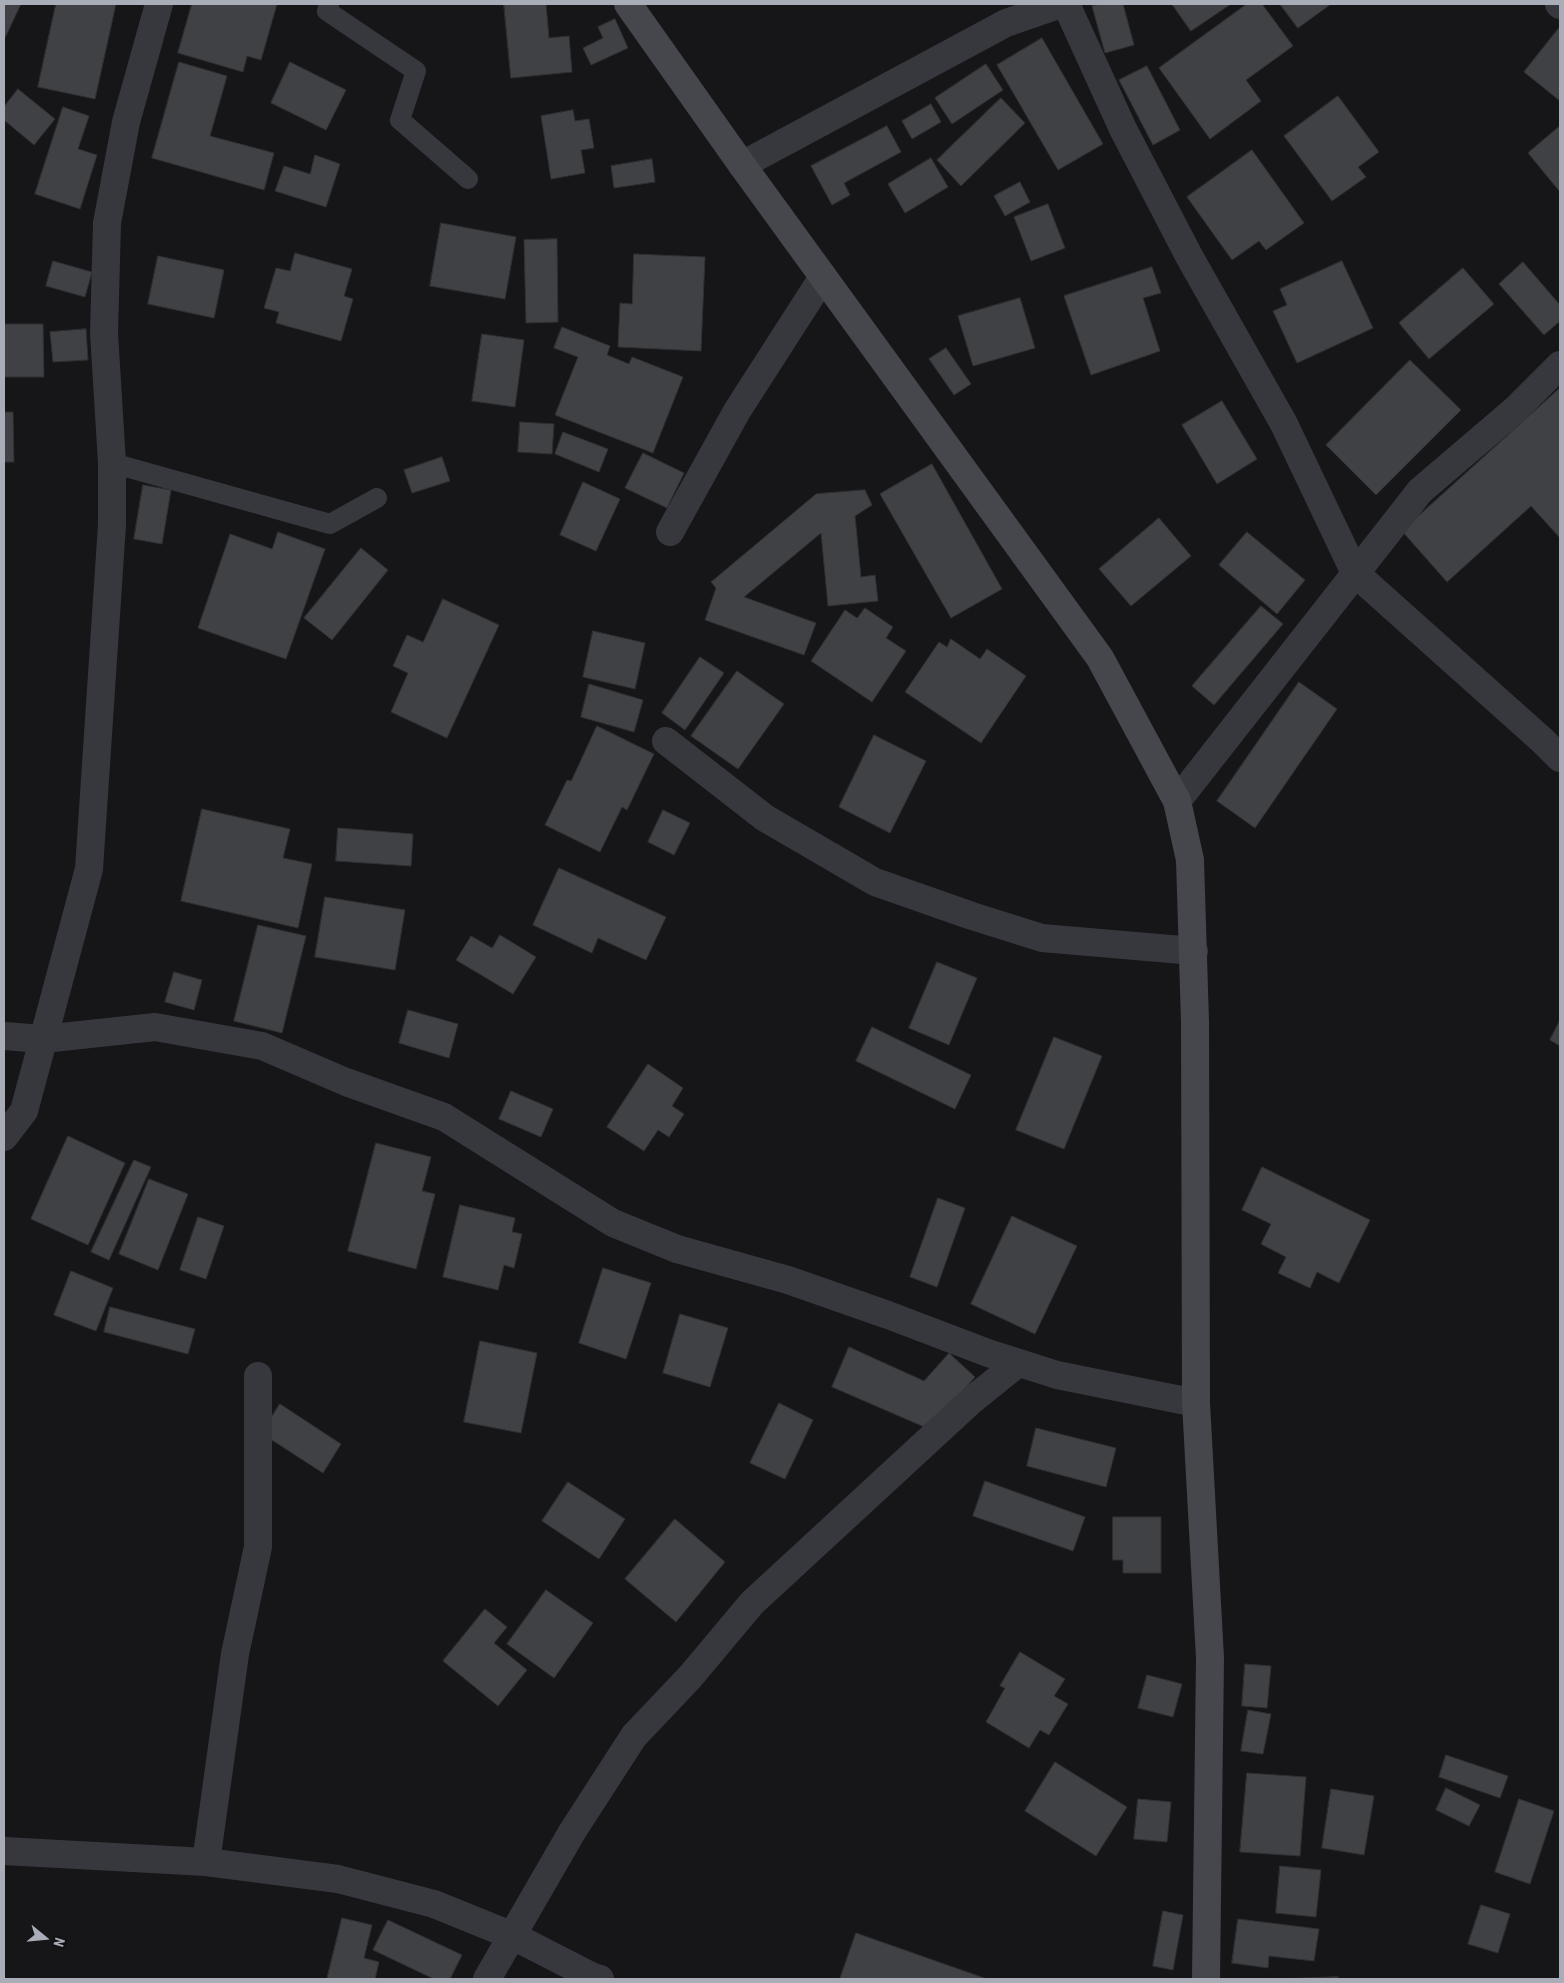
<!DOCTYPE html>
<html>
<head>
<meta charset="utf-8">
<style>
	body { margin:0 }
	#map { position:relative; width:1564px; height:1983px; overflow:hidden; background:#161618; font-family:"Roboto Condensed",sans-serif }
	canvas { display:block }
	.frame { position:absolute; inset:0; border:5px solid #a8adb8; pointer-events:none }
	.north { position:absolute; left:20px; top:1913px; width:50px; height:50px; -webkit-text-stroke:4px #111113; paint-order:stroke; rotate:107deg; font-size:14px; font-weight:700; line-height:20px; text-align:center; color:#a8adb8 }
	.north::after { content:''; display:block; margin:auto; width:18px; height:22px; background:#a8adb8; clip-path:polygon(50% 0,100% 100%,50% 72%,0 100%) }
</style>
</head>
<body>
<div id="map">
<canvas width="1564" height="1983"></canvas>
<div class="frame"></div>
<div class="north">N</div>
</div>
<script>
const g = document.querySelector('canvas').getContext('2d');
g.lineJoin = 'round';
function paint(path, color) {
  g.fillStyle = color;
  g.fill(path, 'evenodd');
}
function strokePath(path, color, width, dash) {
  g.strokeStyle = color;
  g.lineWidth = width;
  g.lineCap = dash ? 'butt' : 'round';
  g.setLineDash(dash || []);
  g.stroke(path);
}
const building = new Path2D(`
	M4 4H21L4 40Z
	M56 4H116L95 99 38 87Z
	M192 4H277L261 60 247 56 243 72 178 53Z
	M504 4H546L549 38 569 36 572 72 511 78Z
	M1101 4H1123L1134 45 1105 53 1092 6Z
	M1172 4H1231L1191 31Z
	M1247 4H1262L1293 46 1246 80 1261 101 1210 139 1159 68Z
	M1280 4H1331L1298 28Z
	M615 19 628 48 591 65 583 48 603 38 598 27Z
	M1559 28 1560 29V101L1524 72Z
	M1042 38 1103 144 1058 170 997 65Z
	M179 62 227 76 210 136 274 153 264 190 152 158Z
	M290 62 346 90 326 130 271 103Z
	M986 64 1003 90 952 124 935 98Z
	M1147 66 1180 130 1153 145 1119 80Z
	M18 89 55 119 34 145 4 120V107Z
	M1338 96 1379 152 1358 167 1366 177 1332 201 1284 136Z
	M1001 98 1025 123 961 186 937 160Z
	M931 104 941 122 912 139 902 121Z
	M63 107 89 116 78 149 97 155 80 209 35 194Z
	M573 110 575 121 589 119 594 148 581 150 585 173 551 179 541 116Z
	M887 126 901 152 844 183 850 195 832 205 811 166Z
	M1560 126V192L1528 153Z
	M1252 150 1304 223 1266 250 1259 241 1232 260 1187 197Z
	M315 155 340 164 326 207 275 191 284 166 310 174Z
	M931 158 948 187 905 213 888 184Z
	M652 159 655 182 614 188 611 166Z
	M1020 182 1030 202 1005 216 994 196Z
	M1048 204 1065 248 1031 261 1014 217Z
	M441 223 516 237 505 299 430 286Z
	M557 239 558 322 526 323 524 240Z
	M295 253 352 269 344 296 353 299 341 341 276 323 279 312 264 308 276 268 290 271Z
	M634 254 705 257 701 351 618 347 620 303 632 304Z
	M158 256 224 270 214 318 148 304Z
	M53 261 92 272 85 297 46 286Z
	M1342 261 1373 328 1297 363 1273 311 1287 305 1280 289Z
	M1523 262 1560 305V321L1544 335 1499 284Z
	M1152 267 1161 293 1143 298 1160 351 1091 375 1064 296Z
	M1463 268 1494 304 1429 359 1399 323Z
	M1020 298 1035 348 973 366 958 316Z
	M4 324H43L44 377H4Z
	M562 327 610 346 607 355 629 364 632 357 683 377 653 453 555 415 578 357 554 348Z
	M86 329 88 360 53 362 50 332Z
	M482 334 524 340 515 407 472 401Z
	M946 348 971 384 954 395 929 359Z
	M1410 360 1461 410 1376 495 1326 445Z
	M1560 388V538L1531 506 1447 582 1402 531Z
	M1222 401 1257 459 1217 484 1182 425Z
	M4 412H13L14 462H4Z
	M520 422 554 424 552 454 518 452Z
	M563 432 608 449 599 472 555 454Z
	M643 453 684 473 667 508 625 488Z
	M442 457 450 481 412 493 404 470Z
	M932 464 1002 589 951 618 880 494Z
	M583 482 620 499 596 551 560 535Z
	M143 485 171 490 162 544 134 539Z
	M865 490 872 505 855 516 861 577 875 575 878 601 828 606 821 533 744 597 816 623 804 655 705 620 716 588 711 582 816 494Z
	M1159 518 1191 556 1131 606 1099 569Z
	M278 532 325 549 286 659 198 628 230 534 272 549Z
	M1247 532 1305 580 1277 614 1219 565Z
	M361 548 388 570 332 640 304 618Z
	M443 599 499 625 447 738 391 712 408 673 393 666 407 635 423 642Z
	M1261 606 1283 624 1214 705 1192 686Z
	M865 608 893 627 886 638 906 651 872 702 811 661 845 610 857 618Z
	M593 631 645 643 635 689 583 677Z
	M951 639 980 659 987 649 1026 676 981 743 905 692 939 642 947 647Z
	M700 657 724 673 685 730 662 713Z
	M737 671 784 704 738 769 691 736Z
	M1299 682 1337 709 1255 828 1217 801Z
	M589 684 643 700 634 732 581 717Z
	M597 726 654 754 627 810 622 807 600 852 545 825 567 780 571 781Z
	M874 735 926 761 890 833 839 807Z
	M202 809 290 829 283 858 312 864 298 928 181 901Z
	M663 810 690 823 674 855 648 842Z
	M338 828 413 834 411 866 336 861Z
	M559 868 666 917 646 960 598 938 592 953 533 925Z
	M325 897 405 910 395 970 315 957Z
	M258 925 306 936 282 1033 234 1021Z
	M500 935 536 957 513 994 456 960 471 936 492 948Z
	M937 962 977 978 949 1045 909 1028Z
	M174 972 202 980 194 1010 165 1002Z
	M408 1010 458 1024 449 1058 399 1043Z
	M1560 1020V1046L1550 1040Z
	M872 1027 971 1075 955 1109 856 1061Z
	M1054 1037 1102 1056 1064 1149 1016 1130Z
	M648 1064 683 1088 672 1106 684 1114 669 1137 658 1130 644 1151 607 1127Z
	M511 1091 553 1109 541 1137 499 1119Z
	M68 1136 125 1163 88 1245 31 1219Z
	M376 1143 431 1157 422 1191 435 1194 416 1269 348 1251Z
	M134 1160 151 1167 109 1260 91 1252Z
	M1262 1167 1370 1220 1339 1283 1317 1272 1310 1288 1278 1273 1286 1257 1261 1244 1271 1224 1242 1210Z
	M149 1179 188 1194 158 1270 119 1254Z
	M938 1198 965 1208 937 1287 910 1277Z
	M460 1205 515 1218 512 1232 522 1234 514 1268 504 1265 498 1290 443 1277Z
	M1012 1216 1077 1246 1035 1334 971 1304Z
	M198 1217 224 1226 206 1279 180 1270Z
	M603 1268 651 1283 626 1359 579 1343Z
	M71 1271 113 1288 96 1331 54 1315Z
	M110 1307 195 1329 188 1354 104 1332Z
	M680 1314 728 1328 710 1387 663 1373Z
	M480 1341 537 1353 521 1433 464 1422Z
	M849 1347 924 1381 949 1353 975 1377 929 1429 832 1387Z
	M779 1403 813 1420 785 1479 750 1463Z
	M280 1404 341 1444 323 1473 261 1433Z
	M1036 1428 1116 1448 1106 1487 1027 1466Z
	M985 1481 1085 1517 1073 1551 973 1516Z
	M568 1482 625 1519 599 1559 542 1521Z
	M1113 1517H1161V1573H1123V1560H1113Z
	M675 1519 725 1562 676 1622 625 1579Z
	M546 1590 593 1623 554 1678 507 1644Z
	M485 1609 507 1627 494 1643 527 1670 498 1706 443 1661Z
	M1020 1652 1065 1679 1054 1696 1068 1704 1049 1735 1040 1730 1029 1748 986 1722 1005 1688 1000 1686Z
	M1245 1664 1271 1666 1267 1708 1242 1706Z
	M1147 1675 1182 1684 1173 1717 1138 1708Z
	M1248 1710 1271 1714 1263 1754 1241 1751Z
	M1446 1755 1508 1776 1500 1798 1439 1777Z
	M1055 1762 1127 1807 1096 1856 1025 1811Z
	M1247 1773 1306 1777 1300 1856 1240 1852Z
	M1446 1788 1480 1805 1469 1826 1436 1810Z
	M1331 1789 1374 1796 1364 1855 1322 1848Z
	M1138 1799 1171 1802 1167 1842 1134 1839Z
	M1519 1799 1554 1811 1530 1884 1495 1872Z
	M1280 1866 1321 1870 1316 1917 1276 1913Z
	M1481 1905 1510 1914 1498 1953 1468 1944Z
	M1163 1911 1183 1915 1173 1970 1153 1966Z
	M342 1918 372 1925 364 1958 379 1962 375 1979H327Z
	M1238 1919 1319 1929 1314 1961 1269 1956 1268 1968 1232 1963Z
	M388 1920 462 1955 450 1979H434L373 1950Z
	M856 1933 987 1979H840Z
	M1338 1977V1979H1281Z`);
paint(building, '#404145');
strokePath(building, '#303034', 1);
strokePath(new Path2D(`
	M329 4 327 11 416 71 400 120 468 179
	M112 463 330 524 377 498`), '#37383d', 20);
strokePath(new Path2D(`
	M1066 4 1123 129 1189 256 1284 424 1355 573 1543 741 1560 758
	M1559 4 1560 5
	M742 165 1006 23 1061 4
	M670 532 737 411 823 277
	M666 741 765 818 875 882 972 916 1042 938 1194 951
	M1177 801 1420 491 1516 409 1560 365
	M4 1036 43 1039 155 1027 262 1046 346 1082 444 1117 613 1223 677 1249 788 1280 888 1315 988 1353 1057 1375 1196 1403
	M4 1137 24 1111 89 869 112 525V463L104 333 107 223 126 122 159 4
	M4 1851 206 1862 338 1879 434 1904 513 1936 593 1977 600 1979
	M206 1862 235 1654 258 1547V1376
	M487 1979 572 1832 634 1736 690 1677 752 1603 972 1400 1018 1363`), '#37383d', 28);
strokePath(new Path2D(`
	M628 4 742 165 1100 658 1177 801 1190 860 1195 1022 1196 1403 1210 1658 1206 1979`), '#45474d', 28);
</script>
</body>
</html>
